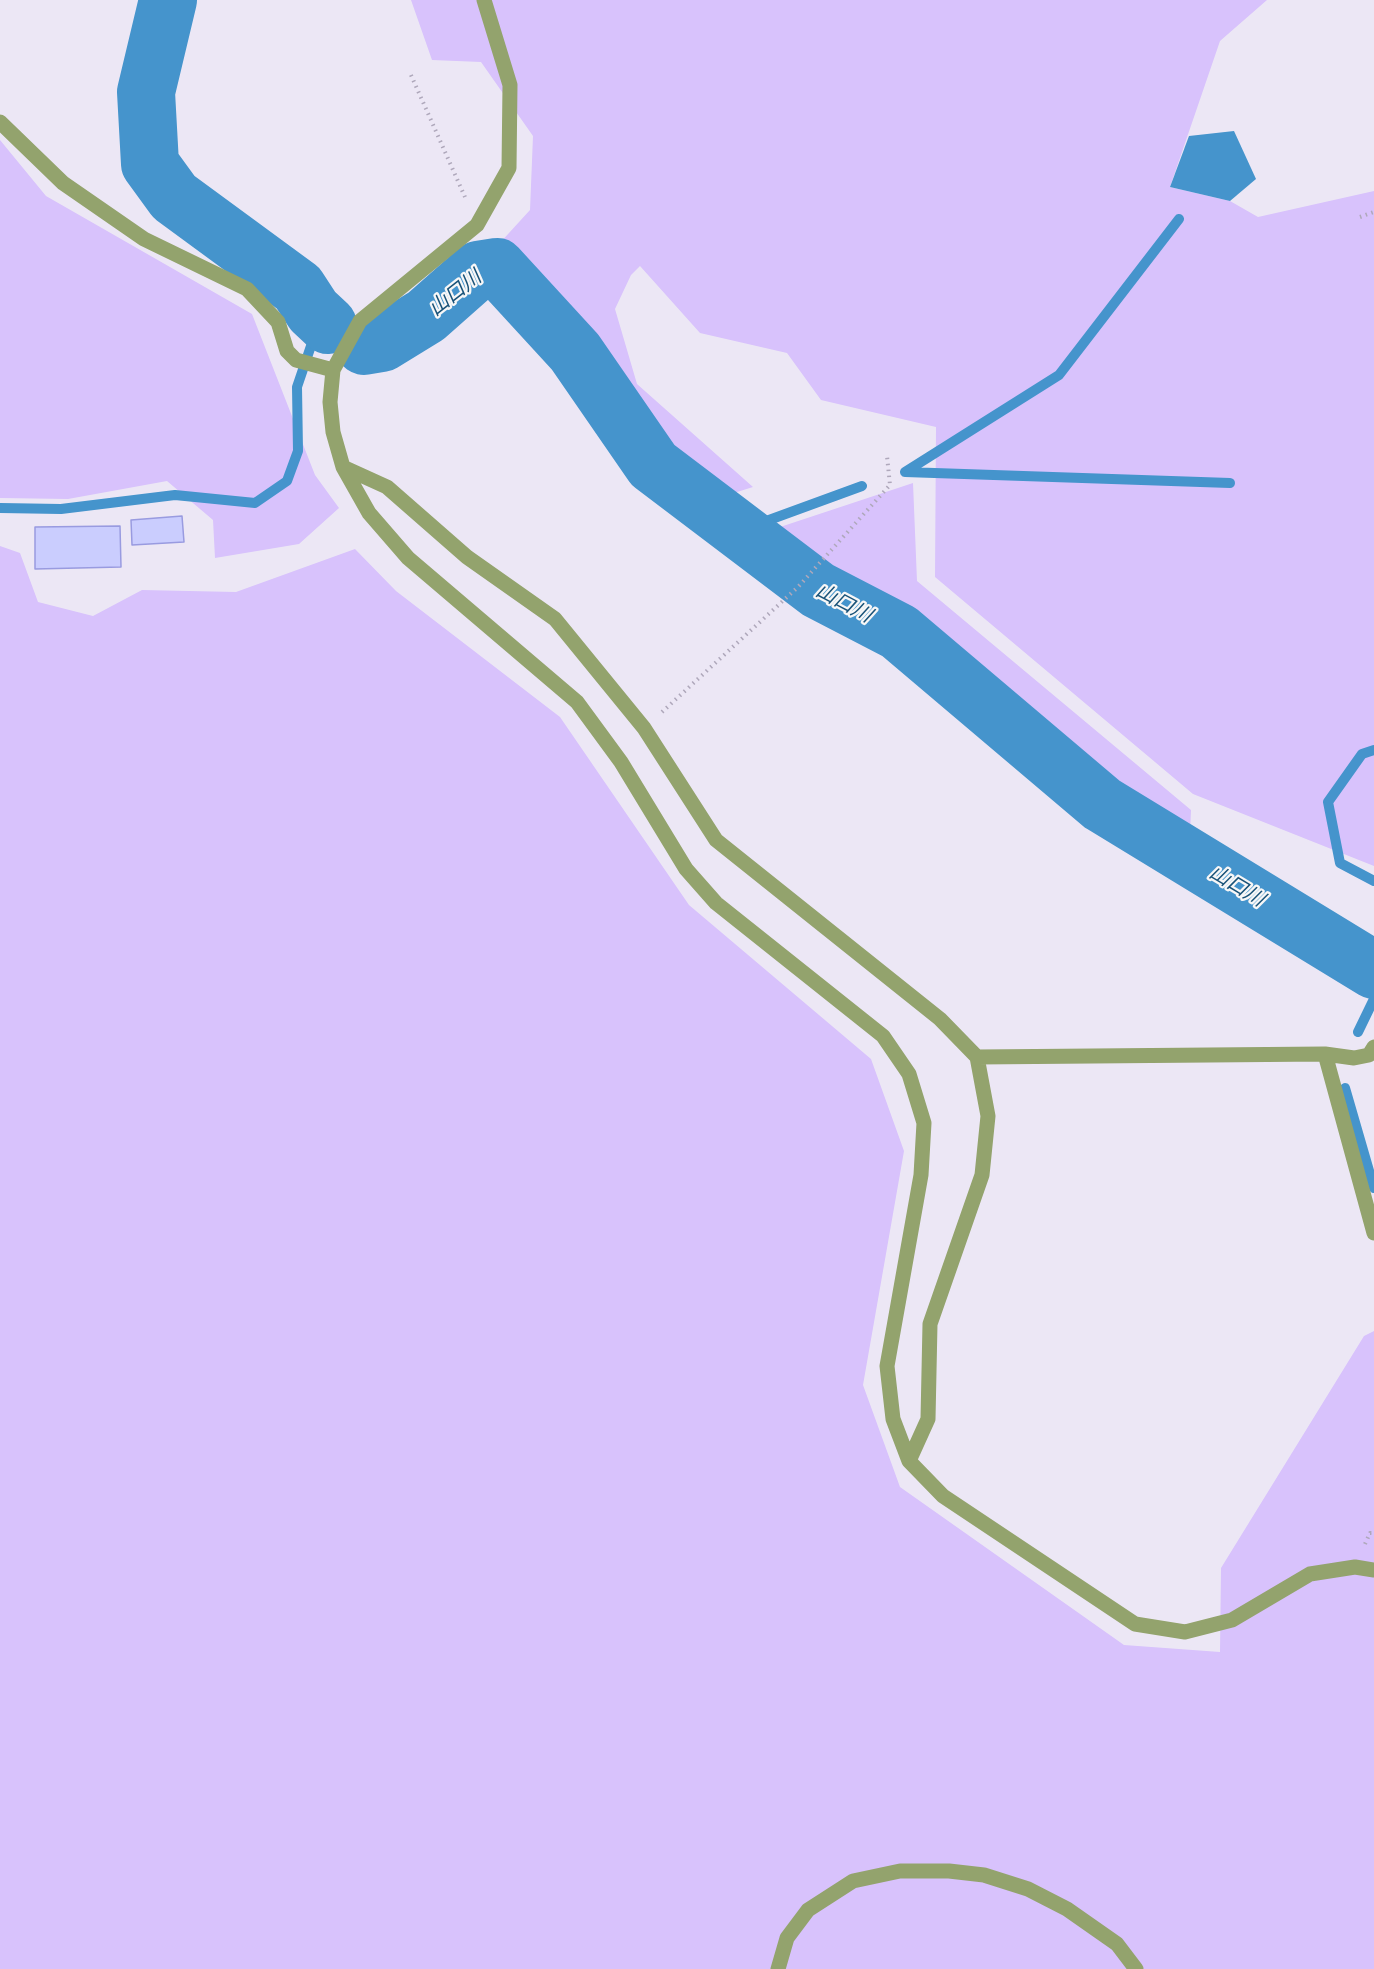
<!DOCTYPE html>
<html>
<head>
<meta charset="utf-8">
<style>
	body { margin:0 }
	canvas { display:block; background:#ece7f5 }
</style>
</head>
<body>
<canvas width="1374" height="1969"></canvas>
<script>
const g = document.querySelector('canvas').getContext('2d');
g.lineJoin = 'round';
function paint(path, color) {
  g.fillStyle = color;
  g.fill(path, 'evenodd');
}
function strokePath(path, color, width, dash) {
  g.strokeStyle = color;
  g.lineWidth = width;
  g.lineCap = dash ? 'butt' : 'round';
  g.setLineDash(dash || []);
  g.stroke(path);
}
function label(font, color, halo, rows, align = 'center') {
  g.font = font + ' "Golos Text","Noto Sans JP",sans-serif';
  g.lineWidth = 4.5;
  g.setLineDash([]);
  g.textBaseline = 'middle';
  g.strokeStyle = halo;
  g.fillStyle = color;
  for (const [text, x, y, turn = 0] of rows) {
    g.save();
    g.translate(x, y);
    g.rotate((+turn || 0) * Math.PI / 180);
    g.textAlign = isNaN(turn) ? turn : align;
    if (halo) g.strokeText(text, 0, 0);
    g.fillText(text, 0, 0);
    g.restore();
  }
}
paint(new Path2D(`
	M411 0H1267L1220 41 1170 187 1230 201 1258 217 1374 191V866L1193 794 935 577 936 427 821 400 787 353 700 333 640 266 631 275 615 309 637 384 753 487 718 498 663 458 588 339 498 245 530 210 533 136 481 62 432 60Z
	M0 140 46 196 252 314 315 475 339 508 299 544 215 558 213 520 167 481 68 499 0 498Z
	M913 483 917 581 1191 810 1190 834 1120 794 925 624 768 531Z
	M0 546 20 553 38 602 93 616 142 590 236 592 355 549 396 591 560 717 689 905 871 1059 904 1151 863 1385 900 1487 1124 1645 1220 1652 1221 1568 1364 1336 1374 1331V1969H0Z`), '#d8c2fc');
paint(new Path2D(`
	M1234 131 1256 179 1230 201 1170 187 1189 136Z`), '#4594cc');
strokePath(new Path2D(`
	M1179 219 1059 375 905 472 1230 483
	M0 508 61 509 175 495 255 503 287 481 298 451 297 387 314 337 313 311
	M730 523 769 520 862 486
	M1374 750 1362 754 1328 802 1340 863 1374 881
	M1358 1032 1374 999
	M1345 1088 1374 1188`), '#4594cc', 10);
strokePath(new Path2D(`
	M168 0 146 92 150 164 174 197 298 288 313 311 328 325
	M364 346 382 343 426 316 478 270 497 267 575 352 653 465 818 590 899 632 1102 804 1374 970`), '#4594cc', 58);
const building = new Path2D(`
	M182 516 184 542 132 545 131 520Z
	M120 526 121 567 35 569V527Z`);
paint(building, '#cacdfe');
strokePath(building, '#999be0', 1.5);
strokePath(new Path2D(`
	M411 75 465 197
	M1360 217 1374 212
	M662 712 798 587 890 485 887 456
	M1365 1544 1370 1533H1374`), '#afa8bb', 4, [1.5, 4.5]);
strokePath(new Path2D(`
	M484 0 510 85 509 168 477 225 360 321 333 370 330 402 333 432 343 467 369 513 408 558 577 702 621 762 686 869 716 903 883 1036 909 1074 924 1123 921 1175 887 1366 893 1419 909 1461 943 1496 1135 1624 1185 1632 1232 1620 1310 1574 1355 1567 1374 1570
	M0 122 63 183 144 239 247 289 278 322 287 351 296 360 333 370
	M343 467 387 487 467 557 555 619 644 728 716 840 940 1019 977 1057 988 1116 982 1175 930 1324 928 1419 909 1461
	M1325 1054 1374 1233
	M977 1057 1325 1054 1354 1058 1369 1055 1374 1047
	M778 1969 787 1938 808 1910 853 1881 900 1871H949L984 1875 1028 1889 1067 1909 1117 1944 1136 1969`), '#93a36d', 15);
label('italic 20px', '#195379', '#f7f7f7', [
	["山口川",455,293,-38],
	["山口川",844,603,28],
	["山口川",1237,886,31]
]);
</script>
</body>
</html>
